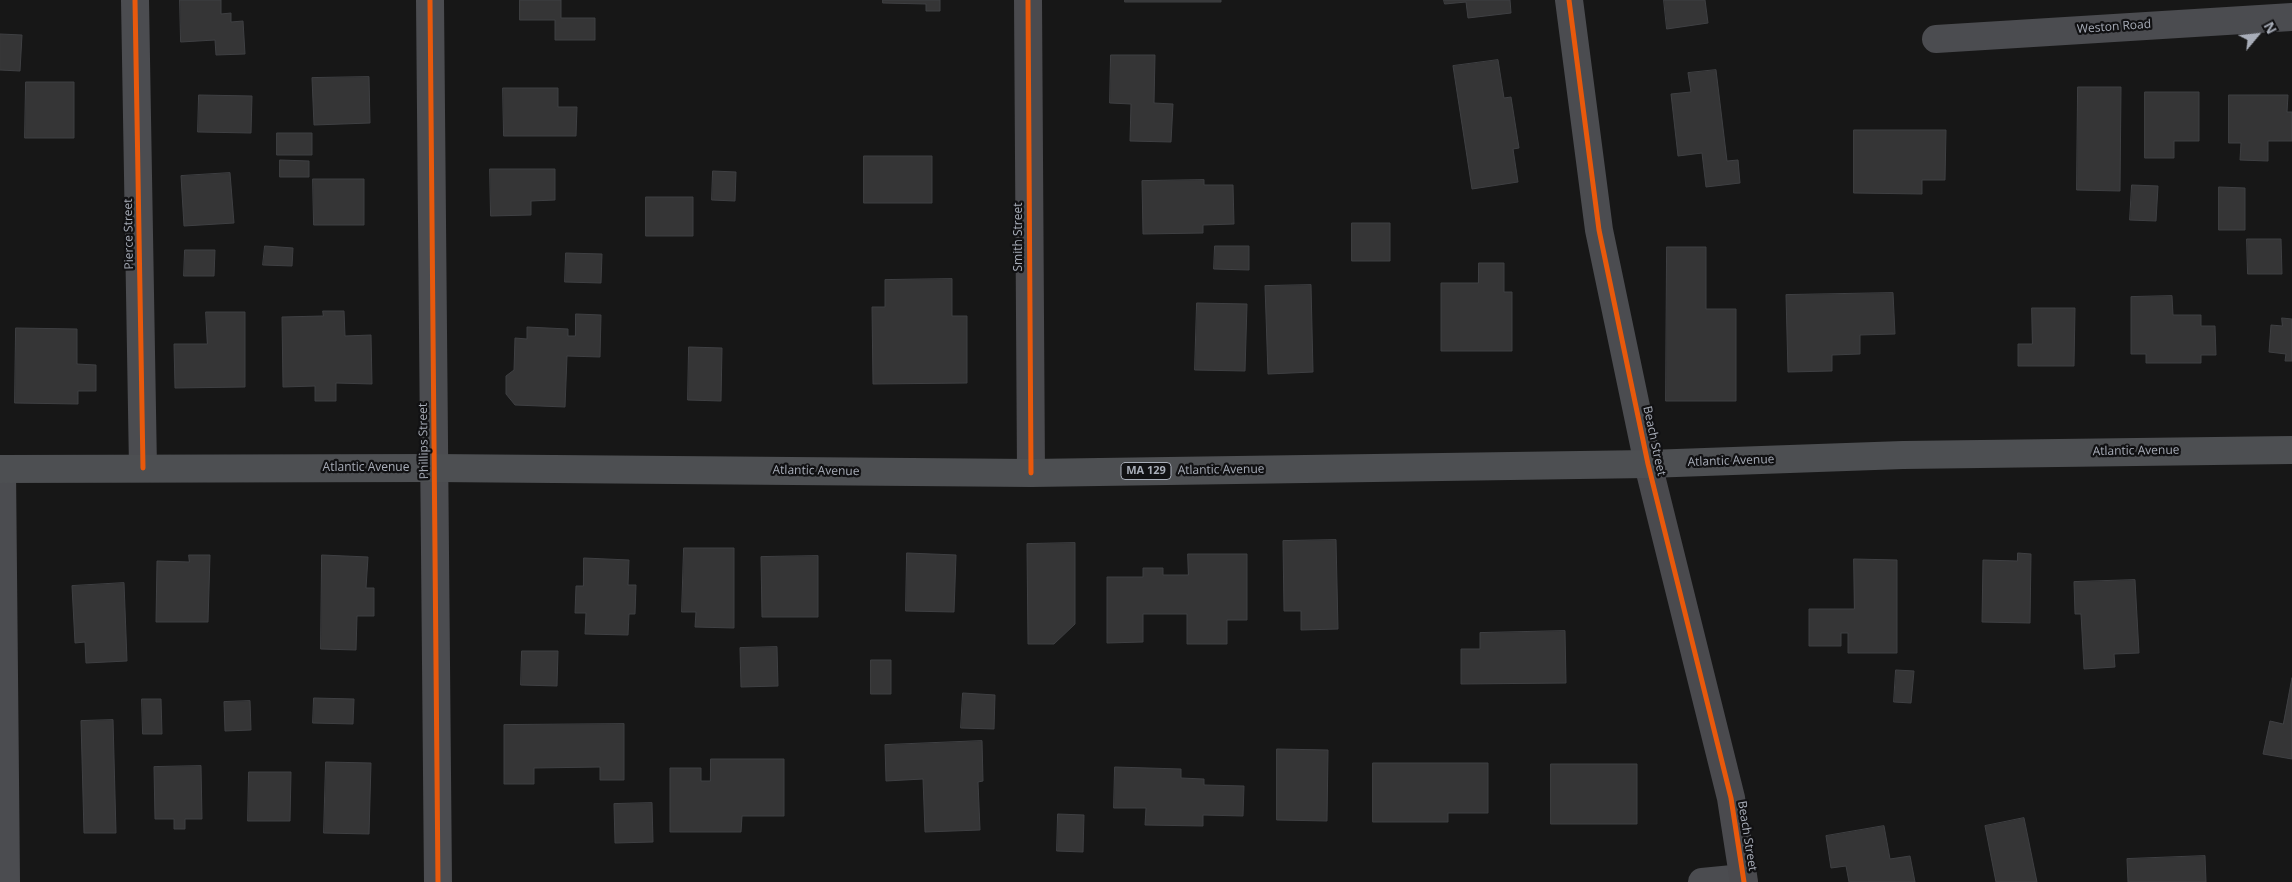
<!DOCTYPE html>
<html>
<head>
<meta charset="utf-8">
<style>
	body { margin:0 }
	#map { position:relative; width:2292px; height:882px; overflow:hidden; background:#171717; font-family:"Open Sans",sans-serif }
	canvas { display:block }
	.north { position:absolute; left:2232px; top:10px; width:50px; height:50px; -webkit-text-stroke:4px #111113; paint-order:stroke; rotate:62deg; font-size:14px; font-weight:700; line-height:20px; text-align:center; color:#a8adb8 }
	.north::after { content:''; display:block; margin:auto; width:18px; height:22px; background:#a8adb8; clip-path:polygon(50% 0,100% 100%,50% 72%,0 100%) }
</style>
</head>
<body>
<div id="map">
<canvas width="2292" height="882"></canvas>
<div class="north">N</div>
</div>
<script>
const g = document.querySelector('canvas').getContext('2d');
g.lineJoin = 'round';
function paint(path, color) {
  g.fillStyle = color;
  g.fill(path, 'evenodd');
}
function strokePath(path, color, width, dash) {
  g.strokeStyle = color;
  g.lineWidth = width;
  g.lineCap = dash ? 'butt' : 'round';
  g.setLineDash(dash || []);
  g.stroke(path);
}
function label(font, color, halo, rows, align = 'center') {
  g.font = font + ' "Open Sans",sans-serif';
  g.lineWidth = 4.5;
  g.setLineDash([]);
  g.textBaseline = 'middle';
  g.strokeStyle = halo;
  g.fillStyle = color;
  for (const [text, x, y, turn = 0] of rows) {
    g.save();
    g.translate(x, y);
    g.rotate((+turn || 0) * Math.PI / 180);
    g.textAlign = isNaN(turn) ? turn : align;
    if (halo) g.strokeText(text, 0, 0);
    g.fillText(text, 0, 0);
    g.restore();
  }
}
const building = new Path2D(`
	M180 0H221V14L231 13V22L243 21 245 54 216 55 215 40 181 42Z
	M520 0H561V18H595V40H555V20H520Z
	M883 0H940V11H926V4L883 3Z
	M1125 0H1221V2H1125Z
	M1444 0H1510L1511 13 1468 18 1466 2 1445 4Z
	M1664 0H1705L1708 23 1667 29Z
	M0 34 22 35 20 71 0 70Z
	M1111 55H1155L1154 103 1173 104 1171 142 1130 141 1131 104 1110 103Z
	M1498 60 1504 98 1511 97 1519 148 1513 149 1518 182 1472 189 1453 66Z
	M1716 70 1727 161 1738 160 1740 183 1706 187 1702 153 1678 156 1671 94 1691 92 1688 73Z
	M369 77 370 123 314 125 312 78Z
	M26 82H74V138H25Z
	M2078 87H2121L2120 191 2077 190Z
	M503 88H558V107H577L576 136H504Z
	M2145 92H2199V141H2174V158H2145Z
	M199 95 252 96 251 133 198 132Z
	M2229 95H2288L2287 112H2292V141H2268V161L2240 160 2241 143H2229Z
	M1854 130H1946L1945 180H1922V194L1854 193Z
	M277 133H312V155H277Z
	M864 156H932V203H864Z
	M280 160 309 161V177H280Z
	M490 169H555V200L531 201V215L491 216Z
	M713 171 736 172 735 201 712 200Z
	M230 173 234 223 184 226 181 176Z
	M313 179H364V225H314Z
	M1204 180V185H1233L1234 224 1203 225V233L1143 234 1142 181Z
	M2132 185 2158 186 2156 221 2130 220Z
	M2219 187 2245 188V230H2219Z
	M646 197H693V236H646Z
	M1352 223H1390V261H1352Z
	M2247 239H2281L2282 274H2248Z
	M265 246 293 248 292 266 263 265Z
	M1215 246H1249V270L1214 269Z
	M1667 247H1706V309H1736V401H1666Z
	M185 250H215L214 276H184Z
	M566 253 602 254 601 283 565 282Z
	M1479 263H1504V292H1512V351H1441V283H1478Z
	M952 279V316H967V383L873 384 872 307H885V280Z
	M1311 285 1313 372 1268 374 1265 286Z
	M1893 293 1895 334 1860 335V354L1832 355V371L1788 372 1786 295Z
	M2172 296 2173 315H2201V326H2215L2216 355H2201V363H2146V354H2131V297Z
	M1197 303 1247 304 1245 371 1195 370Z
	M2032 308H2075L2074 366H2018V344H2032Z
	M323 311H344L345 336 371 335 372 384 336 383V401H315V386L283 387 282 317 323 316Z
	M206 312H245V387L175 388 174 344H207Z
	M576 314 601 315 600 357 567 356 565 407 515 405 506 394V376L514 370 515 338 527 339V327L568 329V336H575Z
	M2282 318 2292 319V361H2285L2286 354 2269 352 2271 325 2282 326Z
	M16 328 77 329V364L96 365V391H78V404L15 403Z
	M689 347 722 348 721 401 688 400Z
	M1336 540 1338 629 1301 630V611H1284L1283 541Z
	M1075 543V624L1054 644H1028L1027 544Z
	M684 548H734V628L695 627 696 612H682Z
	M907 553 956 555 954 612 906 611Z
	M2018 553 2031 554 2030 623 1982 622 1983 560 2017 561Z
	M1188 554H1247V620H1227V644H1187V614H1143V642L1107 643V577H1143V568H1163V575H1188Z
	M189 555H210L208 622H156L157 561 189 562Z
	M322 555 368 557 366 588H374V616H357L356 650 321 649Z
	M818 556V617H762L761 557Z
	M584 558 629 560 628 585H636L635 614H629L628 635 585 634 586 613H575L576 586H583Z
	M1854 559 1897 560V653H1848V633H1841V646H1809V609H1854Z
	M2135 580 2139 653 2114 654 2115 667 2084 669 2081 614H2075L2074 582Z
	M124 583 127 661 86 663 85 642 75 643 72 586Z
	M1565 631 1566 683 1461 684V649H1480V633Z
	M777 647 778 686 741 687 740 648Z
	M522 651H558L557 686 521 685Z
	M871 660H891V694H871Z
	M1896 670 1914 671 1911 703 1894 702Z
	M2292 678V759L2263 754 2270 721 2283 724Z
	M963 693 995 695 994 729 961 728Z
	M314 698 354 699 353 724 313 723Z
	M142 699H161L162 734H143Z
	M250 701 251 730 225 731 224 702Z
	M113 720 116 833H84L81 721Z
	M624 724V780H600V767L534 768V784H504V725Z
	M982 741 983 781 978 782 980 830 925 832 923 779 886 781 885 745Z
	M1277 749 1328 750 1327 821 1277 820Z
	M711 759H784V816H742L741 832H670V768H701V781H710Z
	M326 762 371 763 369 834 324 833Z
	M1373 763H1488V813H1448V822H1373Z
	M1551 764H1637V824H1551Z
	M201 766 202 819H185V829H174V819H155L154 767Z
	M1115 767 1181 769V778L1204 779V785L1244 786 1243 816 1203 815V826L1145 825 1146 808H1114Z
	M249 772H291L290 821H248Z
	M652 803 653 842 615 843 614 804Z
	M1058 814 1084 815 1083 852 1057 851Z
	M2024 818 2037 882H1996L1985 826Z
	M1884 826 1890 859 1910 856 1915 882H1849L1846 866 1831 868 1826 836Z
	M2205 856 2206 882H2128L2127 859Z`);
paint(building, '#353536');
strokePath(building, '#3f4043', 1);
strokePath(new Path2D(`
	M135 0 143 468
	M430 0 438 882
	M1569 0 1599 230 1648 464
	M1936 39 2292 17
	M2 469 6 882
	M1702 882 1743 878`), '#4b4c50', 28);
strokePath(new Path2D(`
	M1028 0 1031 473
	M1648 464 1731 798 1744 882`), '#4a4a4e', 28);
strokePath(new Path2D(`
	M0 469 434 468 1031 473 1648 464 1903 455 2292 450`), '#4d4f52', 28);
strokePath(new Path2D(`
	M135 0 143 468
	M430 0 438 882
	M1028 0 1031 473
	M1569 0 1599 230 1648 464 1731 798 1744 882`), '#e8590c', 5);
for (const [x, y, w] of [
	[1146,471,50]
]) {
  const box = new Path2D();
  box.roundRect(x - w / 2, y - 8.5, w, 17, 4);
  g.fillStyle = '#111113';
  g.fill(box);
  strokePath(box, '#a8adb8', 1);
}
label('bold 11px', '#a8adb8', null, [
	["MA 129",1146,471]
]);
label('12px', '#a8adb8', '#111113', [
	["Weston Road",2114,27,-4],
	["Pierce Street",129,234,-91],
	["Smith Street",1019,237,-90],
	["Phillips Street",424,441,-91],
	["Beach Street",1654,441,78],
	["Atlantic Avenue",2136,451,-1],
	["Atlantic Avenue",1731,461,-2],
	["Atlantic Avenue",366,468],
	["Atlantic Avenue",1221,470,-1],
	["Atlantic Avenue",816,471,1],
	["Beach Street",1747,836,81]
]);
</script>
</body>
</html>
